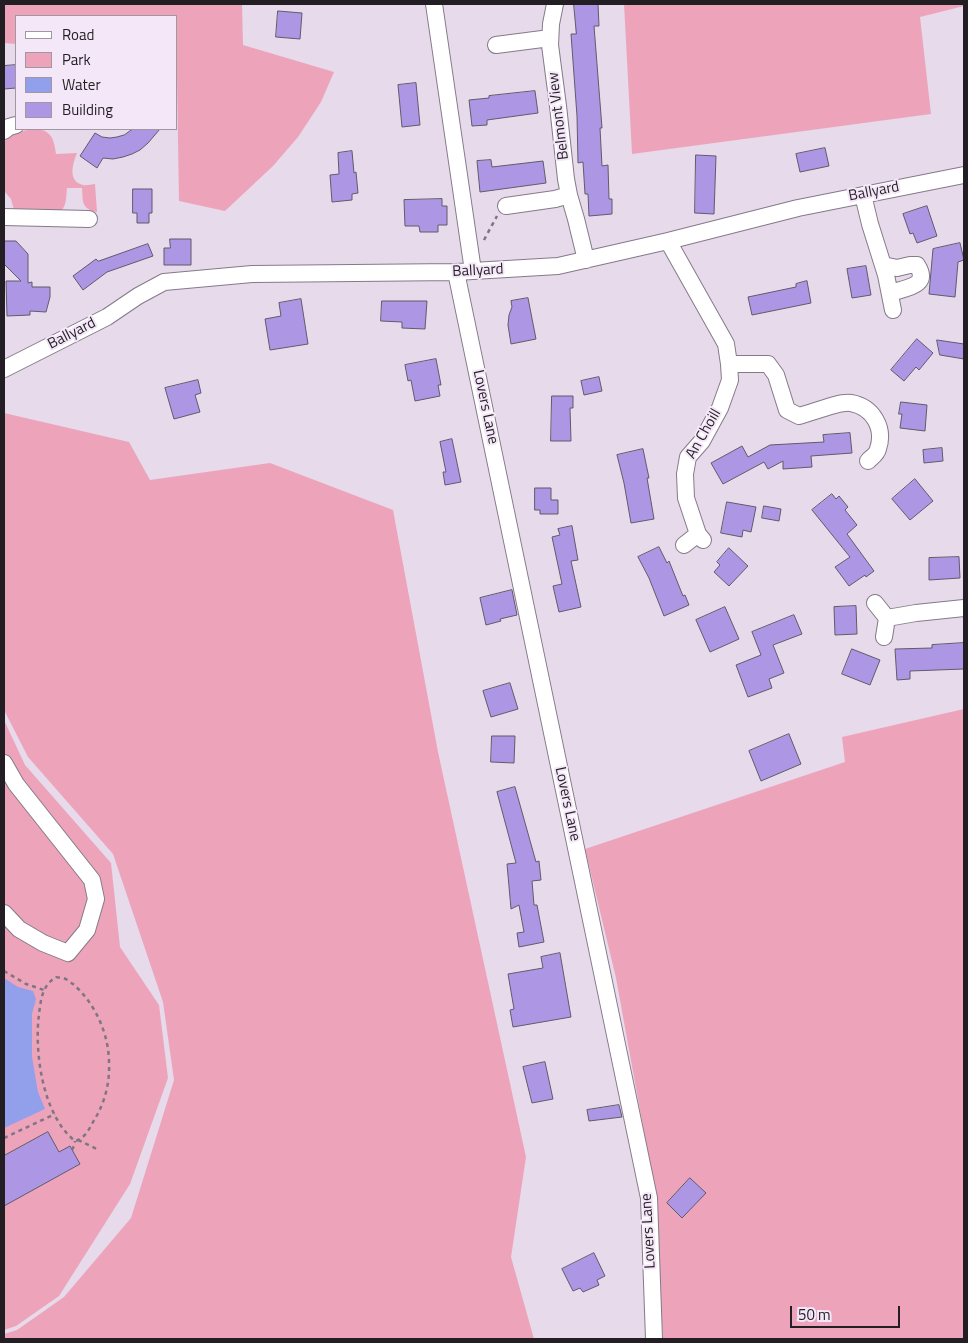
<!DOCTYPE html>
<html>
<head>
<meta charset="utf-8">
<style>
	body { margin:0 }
	#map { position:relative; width:968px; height:1343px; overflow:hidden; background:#e6daeb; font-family:"Titillium Web",sans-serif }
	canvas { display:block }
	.frame { position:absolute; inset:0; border:5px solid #231e24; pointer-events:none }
	.legend { position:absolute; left:15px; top:15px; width:162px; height:115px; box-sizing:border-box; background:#f4e7f8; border:1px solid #a097a3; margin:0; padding:6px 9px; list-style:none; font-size:15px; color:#231e24 }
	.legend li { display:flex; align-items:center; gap:10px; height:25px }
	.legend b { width:25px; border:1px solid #a097a3 }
	.scale { position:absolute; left:790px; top:1306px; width:110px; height:22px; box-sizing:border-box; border:2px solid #231e24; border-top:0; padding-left:6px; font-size:15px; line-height:18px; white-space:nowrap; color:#231e24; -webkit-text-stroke:4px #f4e7f8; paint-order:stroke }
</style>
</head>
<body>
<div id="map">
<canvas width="968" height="1343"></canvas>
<div class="frame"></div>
<ul class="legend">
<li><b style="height:6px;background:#fff"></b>Road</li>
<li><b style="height:14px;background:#eda4ba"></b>Park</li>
<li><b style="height:14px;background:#929feb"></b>Water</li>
<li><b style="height:14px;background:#ad96e4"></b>Building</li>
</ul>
<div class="scale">50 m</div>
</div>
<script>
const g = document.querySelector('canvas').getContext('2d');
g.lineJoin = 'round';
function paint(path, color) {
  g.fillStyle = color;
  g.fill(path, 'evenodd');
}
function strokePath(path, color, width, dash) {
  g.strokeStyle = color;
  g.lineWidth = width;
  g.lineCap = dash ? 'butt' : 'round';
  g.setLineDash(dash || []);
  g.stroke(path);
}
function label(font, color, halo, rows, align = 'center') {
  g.font = font + ' "Titillium Web",sans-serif';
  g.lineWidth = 4;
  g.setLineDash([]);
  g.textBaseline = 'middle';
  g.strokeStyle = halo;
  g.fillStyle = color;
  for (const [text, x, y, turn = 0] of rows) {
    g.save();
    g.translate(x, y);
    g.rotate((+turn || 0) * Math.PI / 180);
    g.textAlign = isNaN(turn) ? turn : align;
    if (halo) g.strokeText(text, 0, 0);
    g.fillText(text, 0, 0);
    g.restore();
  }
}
paint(new Path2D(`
	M4 4H242L243 45 334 72 321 102 298 137 273 166 225 211 179 201 176 16H16V44L4 43Z
	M624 4H964V6L920 17 931 114 632 154Z
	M33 129C50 129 54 137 56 154L77 153C73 163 67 181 83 185 86 186 92 184 95 184L97 212C81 209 83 201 82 188H67C66 196 67 205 61 211L14 210 11 199 4 191V142C11 133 22 131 33 129Z
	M4 413 129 442 150 480 270 463 393 510 438 752 526 1157 511 1257 534 1339H4V1334L17 1330 64 1297 131 1218 174 1080 163 1002 113 854 28 757 4 710Z
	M964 709V1339H663L654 1203 646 1143 616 978 585 849 845 762 842 737Z
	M4 720 25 765 111 863 120 947 159 1005 168 1078 130 1184 59 1296 16 1326 4 1330Z`), '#eda4ba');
paint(new Path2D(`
	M4 978 18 987 33 991 36 999 32 1014V1057L38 1092 45 1109 4 1128Z`), '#929feb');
const building = new Path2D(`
	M574 4H598L599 26H594L602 128H600L602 166 608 165 609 199H612V214L589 216 588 194H585L583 162 578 163 577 116 571 34H576Z
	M278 11 302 13 300 39 276 37Z
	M16 65V88L4 89V66Z
	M416 83 420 125 402 127 398 85Z
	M535 91 538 113 487 120V125L472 126 469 100 489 98V96Z
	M133 129H160L148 143 140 150 132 154 123 157 113 159 103 158 97 168 80 156 95 133 102 137 110 138 117 137 124 135Z
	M825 148 829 166 800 172 796 154Z
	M352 151 354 173 356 172 358 193 352 194V200L332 202 330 175 339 174 338 153Z
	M696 155 716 156 714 214 695 213Z
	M491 160 492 167 543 161 546 183 480 192 477 161Z
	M133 189H152V213H149V223H137V213H133Z
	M442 199V206H447V225H438V232H420L419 226H405L404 200Z
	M927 206 937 236 917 243 913 233 910 234 903 214Z
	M170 239H191V265H164V248H170Z
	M4 241H16L28 254V283L32 282V287H50V297L46 312 30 311V315L7 316 6 281H21L4 264Z
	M960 243 964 260 958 262 955 297 929 294 933 249Z
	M148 244 153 256 107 272 83 290 73 276 96 259 98 261Z
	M866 266 871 295 852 298 847 269Z
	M807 281 811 303 752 315 748 297 796 287V284Z
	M528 298 536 339 511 344 508 325 509 315 512 307 511 301Z
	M301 299 308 344 270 350 265 319 281 316 279 303Z
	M382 301H427L425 329 402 328V322L381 321Z
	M917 339 933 353 919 370 916 367 904 381 891 370Z
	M937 340 964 344V359L940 355Z
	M436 359 441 385H438L440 396 415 401 411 380 408 381 405 365Z
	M599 377 602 391 584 395 581 381Z
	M198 380 201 393 195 395 200 412 174 419 165 388Z
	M552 396H573V408H570L571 441H551Z
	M901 402 927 405 925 431 900 428 902 414H899Z
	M850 433 852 453 811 456 812 467 783 469V461L768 469 764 462 723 484 711 463 742 446 748 457 770 445 824 442 823 435Z
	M452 439 461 482 445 485 443 472H446L440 442Z
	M942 448 943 461 924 463 923 450Z
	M643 449 649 478H647L654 519 631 523 624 483 617 455Z
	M915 479 933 501 910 520 892 499Z
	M535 488H551V500H558V514H540V510H535Z
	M832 494 836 499 839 496 848 507 845 510 857 525 847 534 874 571 866 577 865 575 849 586 835 567 850 557 812 510Z
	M727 502 756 507 751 532 743 530 742 537 721 533Z
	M764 506 781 509 779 521 762 518Z
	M572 526 578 560 571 561 581 607 559 612 553 586 562 584 552 537 560 535 558 529Z
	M659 547 667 563 669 561 683 596 685 595 689 605 664 616 649 578 638 557Z
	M729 548 748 566 729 586 714 572 720 565 717 562Z
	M959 557 960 578 929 580V558Z
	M512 590 517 615 500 619 501 621 486 625 480 598Z
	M856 606 857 634 835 635 834 607Z
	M725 607 739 639 710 652 696 620Z
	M794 615 802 634 773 645 784 673 769 679 772 688 748 697 736 665 761 655 752 632Z
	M964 643V669L910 671V679L897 680 895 649 932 648V645Z
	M852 649 880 660 870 685 842 674Z
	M510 683 518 709 491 717 483 691Z
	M789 734 801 764 761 781 749 751Z
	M492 736H515L514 763 491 762Z
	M515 787 536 862 539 861 541 880 532 881 534 905H537L544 942 519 947 517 933 524 932 519 905 511 909 507 864 516 863 497 792Z
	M560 953 571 1017 513 1027 510 1010 514 1009 508 974 543 968 541 957Z
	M545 1062 553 1099 532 1103 523 1067Z
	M619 1105 622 1117 589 1121 587 1110Z
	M48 1132 59 1152 70 1146 80 1164 4 1206V1156Z
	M690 1178 706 1193 682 1218 667 1203Z
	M594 1253 605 1276 597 1280 599 1285 583 1292 580 1288 573 1291 562 1269Z`);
paint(building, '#ad96e4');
strokePath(building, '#5f5b6b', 1);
const minor = new Path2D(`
	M434 4 473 271
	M555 4 551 24 550 45 558 106 566 179 569 195 576 219 586 260
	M496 45 550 38
	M4 131 9 127 16 125
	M863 195 870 224 886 275 893 310
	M506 206 555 199 569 195
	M4 217 89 219
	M668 241 726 344 729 364 730 380 720 408 702 441 688 457 685 474 686 498 698 534 703 540
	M883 265 897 268 910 265H917C931 287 904 288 890 293
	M456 272 649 1198 654 1339
	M729 364H768L776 375 787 410 799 416C812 413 839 401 851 403 873 407 885 428 878 449 877 454 872 457 868 461
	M4 369 107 317 138 296 164 282 252 274 456 272 558 266 668 241 798 208 964 175
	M684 545 698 534
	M875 603 887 618 884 637
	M887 618 916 613 964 608
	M4 763 16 784 92 880 96 899 87 930 68 953 43 943 19 929 4 913`);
strokePath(minor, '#857a89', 18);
strokePath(new Path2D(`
	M484 240 497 216
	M4 971 26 984 44 990
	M56 977C58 978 61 977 63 978 67 979 70 982 73 984 95 1003 109 1034 109 1063 110 1084 104 1105 93 1122 89 1130 84 1139 75 1141 43 1116 34 1053 39 1014 41 999 42 986 56 977Z
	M4 1138 55 1114
	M78 1140 99 1150
	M72 1150 74 1146 75 1141`), '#7f7682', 2.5, [4, 4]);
strokePath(minor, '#fff', 16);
label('15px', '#231e24', '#f4e7f8', [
	["Belmont View",559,116,-97],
	["Ballyard",874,192,-11],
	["Ballyard",478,271,-3],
	["Ballyard",72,334,-27],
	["Lovers Lane",485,407,78],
	["An Choill",704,434,-60],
	["Lovers Lane",567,804,78],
	["Lovers Lane",649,1231,-93]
]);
</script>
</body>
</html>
